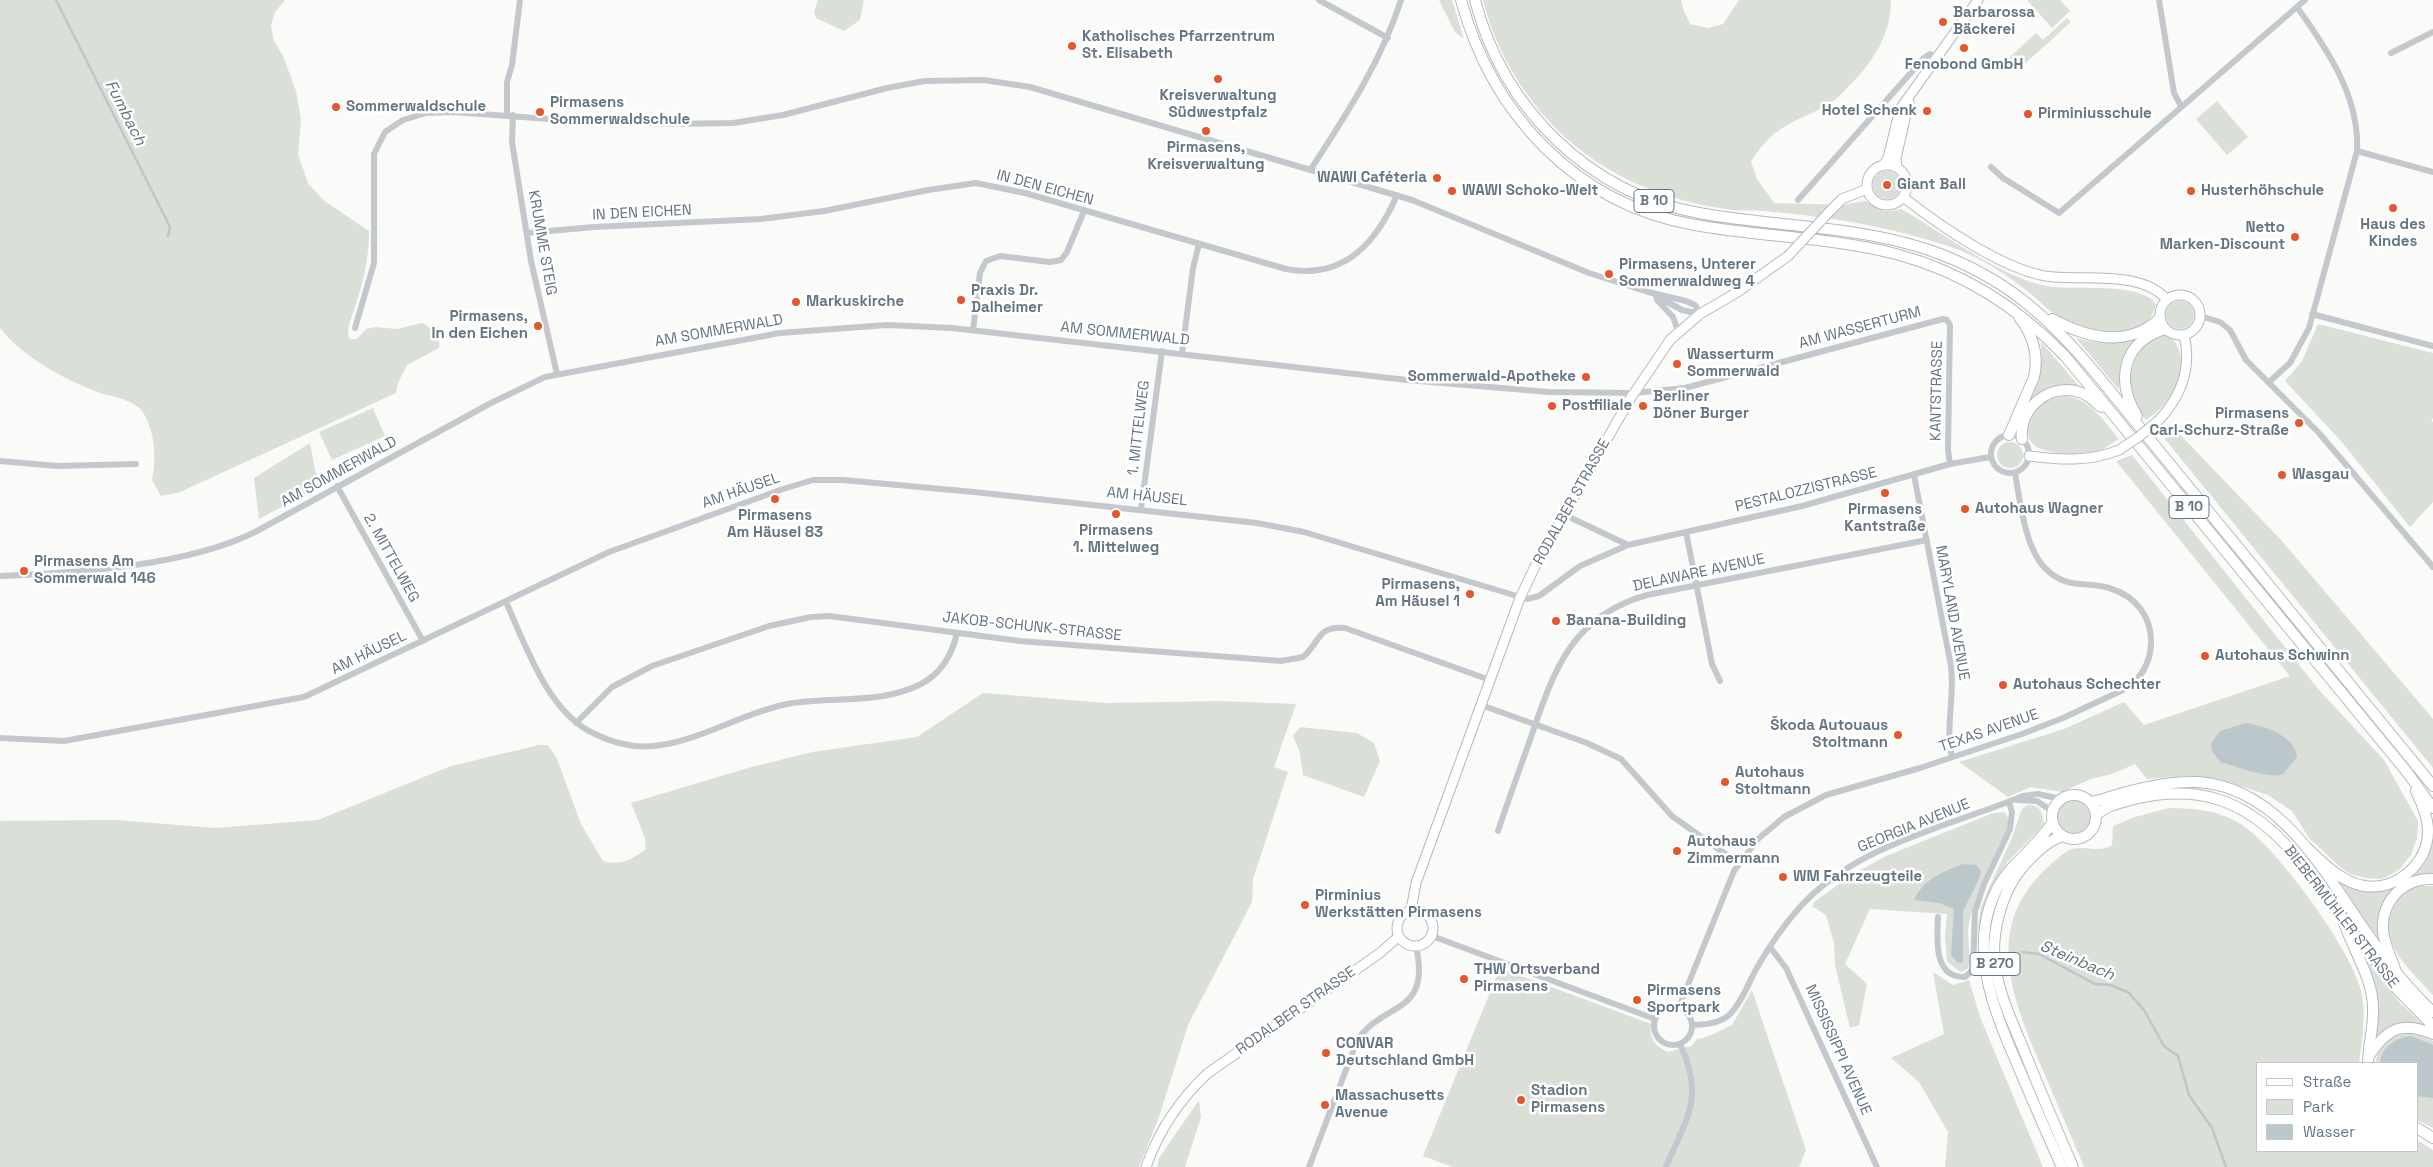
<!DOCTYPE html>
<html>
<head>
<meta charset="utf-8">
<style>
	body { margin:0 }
	#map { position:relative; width:2433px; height:1167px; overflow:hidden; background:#fafaf8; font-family:"Space Grotesk",sans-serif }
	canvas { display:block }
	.legend { position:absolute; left:2256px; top:1062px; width:162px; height:90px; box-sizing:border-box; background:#fff; border:1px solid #c1c8cd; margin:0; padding:6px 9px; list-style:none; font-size:15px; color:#657683 }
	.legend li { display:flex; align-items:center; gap:10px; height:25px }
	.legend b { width:25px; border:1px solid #c1c8cd }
</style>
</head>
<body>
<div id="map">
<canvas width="2433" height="1167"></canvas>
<ul class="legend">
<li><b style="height:6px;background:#fff"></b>Straße</li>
<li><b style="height:14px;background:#dadfd7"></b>Park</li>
<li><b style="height:14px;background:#bbc7cb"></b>Wasser</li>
</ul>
</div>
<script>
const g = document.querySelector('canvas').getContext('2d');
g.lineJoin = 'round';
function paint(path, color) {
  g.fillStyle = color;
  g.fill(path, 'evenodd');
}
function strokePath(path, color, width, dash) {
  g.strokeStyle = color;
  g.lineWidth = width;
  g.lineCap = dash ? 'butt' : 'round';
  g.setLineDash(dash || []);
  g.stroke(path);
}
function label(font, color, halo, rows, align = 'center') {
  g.font = font + ' "Space Grotesk",sans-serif';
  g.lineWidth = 5;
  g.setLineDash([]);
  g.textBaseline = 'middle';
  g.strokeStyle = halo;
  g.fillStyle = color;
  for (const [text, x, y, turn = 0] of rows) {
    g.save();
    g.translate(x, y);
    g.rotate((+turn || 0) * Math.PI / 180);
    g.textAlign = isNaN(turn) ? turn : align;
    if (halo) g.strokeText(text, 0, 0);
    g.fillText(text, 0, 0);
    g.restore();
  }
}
paint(new Path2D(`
	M0 0H285L275 12 271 26 274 41 283 56 296 91 301 120 298 154 308 183 323 200 369 231C369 263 362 286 352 316 349 324 346 332 350 339H357L366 329 374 327 397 329 422 323C432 328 441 337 439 348L407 365 398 383 396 393 180 492 161 496 152 480C157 460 155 422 138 407 126 397 109 397 95 391 62 378 23 357 0 328Z
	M818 0H864L860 20 844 31 816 18 814 12Z
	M1439 0H1452L1464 39 1455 32Z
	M1483 0H1681L1683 9 1690 24 1708 28 1723 24 1739 0H1891C1891 35 1873 62 1849 86 1844 91 1838 98 1832 102 1796 124 1775 122 1751 162L1757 179 1774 203 1843 205 1865 201 1884 211H1893L1901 209C1940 231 2002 278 2046 286 2072 291 2140 281 2156 304 2149 342 2094 339 2067 323 2054 316 2043 304 2032 295 2008 275 1980 257 1951 247 1895 228 1834 217 1774 212 1761 210 1747 211 1733 210 1661 201 1596 173 1546 118 1516 84 1494 44 1483 0Z
	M2027 0H2060L2070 11 2052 28Z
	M2067 18 2071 22 2019 69 2009 58 2036 33 2043 40Z
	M2217 101 2248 137 2227 155 2196 119Z
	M1873 185a14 14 0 1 1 28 0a14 14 0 1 1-28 0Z
	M2166 315a14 14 0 1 1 28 0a14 14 0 1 1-28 0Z
	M2318 324 2433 353V418L2431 421 2433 422V502L2410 527 2341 441 2285 381 2302 361Z
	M2141 335C2123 353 2121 365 2119 390L2076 338C2099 345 2119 345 2141 335Z
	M2158 335C2171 336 2176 340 2180 353 2187 379 2168 406 2146 420 2122 391 2126 355 2158 335Z
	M2041 342 2080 387C2053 386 2045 387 2025 407 2039 386 2043 366 2041 342Z
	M2066 396C2091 400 2103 420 2119 439 2112 443 2106 448 2099 451 2084 456 2046 455 2034 445 2020 432 2031 411 2044 402 2050 398 2059 397 2066 396Z
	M373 408 385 436 332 460 319 432Z
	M2170 424 2282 541 2433 719V768L2160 433Z
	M1997 455a13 13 0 1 1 26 0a13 13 0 1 1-26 0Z
	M310 443 315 470 321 486 259 519 254 478Z
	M2132 455 2319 690 2384 760 2418 821 2417 838 2411 855 2399 870 2382 879 2366 878 2350 874 2339 866 2309 838 2292 811 2268 795 2219 779 2190 776 2147 779 2135 764 2112 774 2091 779 2062 792 2031 787 2008 797 1959 762 2064 729 2124 702 2144 725 2290 676 2116 461Z
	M983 693 1107 703 1221 701 1296 704 1274 767 1288 772 1253 879 1252 902 1188 1025 1159 1117 1139 1167H0V821L116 820 215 828 318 820 451 766 539 745H548L557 759 581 824 603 861C621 866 631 860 646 849L645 838 631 803 748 768 812 752 917 737Z
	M1300 727 1357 733 1374 743 1380 761 1364 797 1303 775 1300 753 1293 736Z
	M2057 818a17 17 0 1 1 34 0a17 17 0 1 1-34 0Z
	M2028 805C2041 805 2042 813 2044 824 2034 836 2022 846 2011 858 1993 878 1984 908 1977 933L1981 907 1989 888 2011 840 2022 809Z
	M2169 808C2196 809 2215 809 2239 823 2274 843 2356 955 2362 995 2366 1017 2362 1041 2359 1063H2257V1151H2417V1140L2433 1150V1167H2084C2070 1133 2055 1099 2041 1066 2006 984 1981 914 2066 852 2080 842 2098 855 2112 845L2113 826 2135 817Z
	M2005 812 2008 818V827C1993 858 1976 889 1969 923 1966 938 1972 953 1968 969L1961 972 1947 962 1945 936 1947 914 1870 909 1845 964 1867 984 1859 1025 1850 1028 1835 965 1834 943 1826 915 1812 906 1814 902 1852 875 1886 856 1993 813Z
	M2431 822 2433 826V875L2383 905 2379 916 2378 938 2334 878C2368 900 2381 886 2415 872Z
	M2415 886H2433V995C2413 973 2377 943 2392 910 2397 898 2403 892 2415 886Z
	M2362 955 2399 1002 2422 1024C2402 1022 2386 1025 2373 1040L2378 1015 2374 991Z
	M1500 968 1651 1024C1649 1039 1655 1046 1668 1052L1691 1046 1697 1039C1709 1038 1720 1030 1732 1025L1752 990 1806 1150 1799 1167H1453L1423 1156Z
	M1933 972 1953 985 1969 980 1980 1017 2043 1167H1945L1948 1132 1919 1082 1891 1058 1944 1034Z
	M2406 1033 2417 1034 2433 1041V1128L2417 1120V1063H2375C2379 1046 2389 1036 2406 1033Z
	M1199 1100 1201 1117 1185 1167H1157L1159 1158Z`), '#dadfd7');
paint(new Path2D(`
	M2246 723C2265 726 2295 736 2297 757L2283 774C2270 780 2235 766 2220 762L2212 751 2211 744 2220 731Z
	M1963 864 1976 865 1981 871 1979 879 1963 911V963L1957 962 1951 955 1954 909 1939 903 1914 900C1924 879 1942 872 1963 864Z
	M2411 1036 2433 1045V1098L2417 1096V1063H2380C2382 1046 2396 1038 2411 1036Z`), '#bbc7cb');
strokePath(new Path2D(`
	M56 0 170 227 168 236
	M2022 952 2039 954 2095 984 2110 985 2128 992 2144 1010 2164 1046 2178 1056 2189 1095 2212 1128 2226 1167`), '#bbc7cb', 2.5);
const secondary = new Path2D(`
	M1884 164 1888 158 1900 109 1978 0
	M1867 185a20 20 0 1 1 40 0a20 20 0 1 1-40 0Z
	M1897 167 1896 158 1909 102
	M1903 197C1939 225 2008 274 2054 277 2088 280 2143 271 2167 300
	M1831 210 1842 199 1867 189
	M2160 315a20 20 0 1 1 40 0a20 20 0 1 1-40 0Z
	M2159 420C2182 395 2192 367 2184 335
	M2029 456C2060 460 2089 462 2119 450
	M1397 928a18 18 0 1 1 36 0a18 18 0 1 1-36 0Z
	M1411 910 1416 883 1520 598 1538 560 1630 399 1670 340 1700 314 1736 293 1788 256
	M1146 1167C1159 1130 1180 1099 1208 1073L1380 953 1398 937`);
const primary = new Path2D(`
	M2052 817a22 22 0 1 1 44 0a22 22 0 1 1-44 0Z
	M2090 802C2100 801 2109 797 2119 794 2144 787 2171 781 2197 782 2282 787 2326 876 2369 936 2388 963 2409 990 2433 1012
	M2096 815C2106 805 2121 803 2134 799 2196 784 2243 799 2286 845L2397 989 2433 1026
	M2052 823C2037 847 2012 862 1998 887 1965 948 1996 1015 2021 1073 2034 1104 2048 1136 2062 1167
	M2063 836C2046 841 2032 856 2021 869 2001 894 1991 933 1995 965 1999 994 2012 1022 2023 1048 2039 1088 2056 1128 2073 1167`);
const trunk = new Path2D(`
	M1461 0C1492 114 1575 204 1695 225 1761 237 1831 237 1896 254 1963 272 2018 307 2065 356L2407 772 2433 808
	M1475 0C1503 108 1588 193 1699 213 1775 227 1855 225 1929 250 2004 276 2048 316 2098 376L2433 786
	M2052 319C2087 338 2128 349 2160 318
	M2137 416C2115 380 2123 342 2165 329
	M2009 435 2034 377C2039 355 2033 335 2019 317
	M2022 439C2018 407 2052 381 2082 393 2089 396 2095 402 2101 407
	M2307 848C2323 863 2341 882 2364 886 2396 891 2428 864 2428 831 2428 817 2422 803 2416 791
	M2343 920C2352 948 2373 978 2373 1008 2374 1027 2368 1045 2368 1063
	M2396 972C2392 959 2384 944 2383 931 2381 901 2403 878 2433 879
	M2369 1056C2387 1028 2402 1021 2433 1034
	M2417 1128 2433 1138`);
strokePath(secondary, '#b3babf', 11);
strokePath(primary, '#b5babe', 12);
strokePath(trunk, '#b4b9bd', 12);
strokePath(new Path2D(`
	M1319 0 1388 38
	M2159 0 2174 93 2181 106
	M2391 53 2433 32
	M507 115V82L512 65 520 0
	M513 115 512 142 531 261 557 374
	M2357 151 2433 172
	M1991 167 2003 178 2059 213 2305 0
	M1311 169C1346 115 1381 62 1401 0
	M1798 200 1924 58 1930 54 1937 57
	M527 233 594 227 761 219 824 211 928 190 976 183 1025 193 1286 269C1343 280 1376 244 1397 195
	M1656 296 1682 310 1700 314
	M1657 300 1673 317 1678 331
	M2312 314 2433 346
	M2200 316 2220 322 2230 330 2246 360 2319 433 2433 567
	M355 328 374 263V154L385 132 403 120 426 113 453 112 577 121 677 124 733 123 783 115 887 88 925 81 984 80 1030 87 1412 200 1589 273 1648 292 1686 301 1695 305 1700 314
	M973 330 980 273 986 261 1000 256 1050 262 1061 260 1067 252 1084 211
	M1182 353 1193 268 1199 244
	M2269 382 2290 363 2309 328 2357 151C2360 97 2327 49 2297 7
	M1991 454a19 19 0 1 1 38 0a19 19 0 1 1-38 0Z
	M0 461 57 466 136 464
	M1914 475 1951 666C1955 695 1945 728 1952 757
	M337 486 423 641
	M1141 509 1162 351
	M1565 515 1628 545
	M1686 532 1712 664 1720 681
	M0 576C76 573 189 566 257 531L491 403 545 377 780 333 887 325 952 328 1407 380 1549 392 1634 393 1685 388 1943 319 1947 320 1950 325 1948 450 1950 464
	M506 602C526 646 548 713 595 734 613 743 634 748 654 746 700 741 742 713 787 704 832 696 880 705 921 684 942 673 952 655 957 633
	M1481 705 1587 743 1621 759 1672 816 1738 863
	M576 723 612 687 652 666 769 626 811 617 829 616 1020 641 1281 661 1303 657C1320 643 1317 625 1345 628L1490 680
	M0 738 64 741 304 697 609 552 783 489 813 480H843L974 492 1257 523 1304 532 1527 599 1539 596 1580 566 1628 545 1802 506 1950 464 1990 457
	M2018 800 2037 801 2052 811
	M1498 831C1509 798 1521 766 1532 734 1555 667 1573 616 1647 595L1927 540
	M1938 917C1937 939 1933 978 1965 977L1973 970 1975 911 1984 884 2010 829 2012 812 2009 802
	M1432 936 1655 1019
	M1770 947 1786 968 1877 1167
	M1654 1026a19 19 0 1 1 38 0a19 19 0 1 1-38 0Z
	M1679 1007 1734 871 1758 839 1784 817 1826 795 1920 768 2022 734 2063 718 2123 690C2140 680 2150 664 2151 644 2152 617 2136 596 2109 588 2084 581 2068 590 2046 569 2025 549 2020 501 2015 473
	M1693 1025C1705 1024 1719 1024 1729 1015 1742 1003 1749 981 1758 966 1770 945 1784 925 1800 907 1857 844 1948 827 2023 796L2038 794 2061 799
	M1309 1167 1357 1041C1382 1001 1432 1016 1416 947
	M1666 1167C1687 1117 1705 1097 1680 1044`), '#c3c8cc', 6);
strokePath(secondary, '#fff', 9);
strokePath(primary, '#fff', 10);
strokePath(trunk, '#fff', 10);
const secondaryBridge = new Path2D(`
	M1788 256 1831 210
	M2119 450 2140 436 2159 420`);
strokePath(secondaryBridge, '#b3babf', 11, []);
strokePath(secondaryBridge, '#fff', 9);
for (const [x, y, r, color] of [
	[1943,22,5,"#e4572e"],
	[1072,46,5,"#e4572e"],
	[1964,48,5,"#e4572e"],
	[1218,79,5,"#e4572e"],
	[336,107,5,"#e4572e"],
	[1927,111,5,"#e4572e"],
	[540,112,5,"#e4572e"],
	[2028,114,5,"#e4572e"],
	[1206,131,5,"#e4572e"],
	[1437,178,5,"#e4572e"],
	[1887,185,5,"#e4572e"],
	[1452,191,5,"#e4572e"],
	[2191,191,5,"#e4572e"],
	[2393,208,5,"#e4572e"],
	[2295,237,5,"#e4572e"],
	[1609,274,5,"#e4572e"],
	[961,300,5,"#e4572e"],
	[796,302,5,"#e4572e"],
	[538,326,5,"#e4572e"],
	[1677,364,5,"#e4572e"],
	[1586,377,5,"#e4572e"],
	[1552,406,5,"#e4572e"],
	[1643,406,5,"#e4572e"],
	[2299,423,5,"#e4572e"],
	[2282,475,5,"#e4572e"],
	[1885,493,5,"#e4572e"],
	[775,499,5,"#e4572e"],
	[1965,509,5,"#e4572e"],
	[1116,514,5,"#e4572e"],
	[24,571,5,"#e4572e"],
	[1470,594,5,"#e4572e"],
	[1556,621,5,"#e4572e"],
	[2205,656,5,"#e4572e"],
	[2003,685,5,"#e4572e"],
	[1898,735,5,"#e4572e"],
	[1725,782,5,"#e4572e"],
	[1677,851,5,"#e4572e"],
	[1783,877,5,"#e4572e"],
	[1305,905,5,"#e4572e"],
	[1464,979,5,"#e4572e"],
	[1637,1000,5,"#e4572e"],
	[1326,1053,5,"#e4572e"],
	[1521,1100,5,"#e4572e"],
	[1325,1105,5,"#e4572e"]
]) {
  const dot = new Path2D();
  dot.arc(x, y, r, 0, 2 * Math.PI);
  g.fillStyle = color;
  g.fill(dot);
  strokePath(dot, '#fff', 2);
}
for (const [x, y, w] of [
	[1654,201,40],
	[2189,507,40],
	[1995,964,50]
]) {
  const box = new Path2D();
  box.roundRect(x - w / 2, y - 11.5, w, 23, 4);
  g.fillStyle = '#fff';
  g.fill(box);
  strokePath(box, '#657683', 1);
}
label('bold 14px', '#657683', null, [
	["B 10",1654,201],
	["B 10",2189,507],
	["B 270",1995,964]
]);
label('bold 15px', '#657683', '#fff', [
	["Barbarossa",1953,13],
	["Bäckerei",1953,30],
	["Katholisches Pfarrzentrum",1082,37],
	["St. Elisabeth",1082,54],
	["Fenobond GmbH",1964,65,"center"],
	["Kreisverwaltung",1218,96,"center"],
	["Südwestpfalz",1218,113,"center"],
	["Pirmasens",550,103],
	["Sommerwaldschule",550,120],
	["Sommerwaldschule",346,107],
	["Hotel Schenk",1917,111,"right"],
	["Pirminiusschule",2038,114],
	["Pirmasens,",1206,148,"center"],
	["Kreisverwaltung",1206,165,"center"],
	["WAWI Caféteria",1427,178,"right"],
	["Giant Ball",1897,185],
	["WAWI Schoko-Welt",1462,191],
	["Husterhöhschule",2201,191],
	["Haus des",2393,225,"center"],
	["Kindes",2393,242,"center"],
	["Netto",2285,228,"right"],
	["Marken-Discount",2285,245,"right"],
	["Pirmasens, Unterer",1619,265],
	["Sommerwaldweg 4",1619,282],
	["Praxis Dr.",971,291],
	["Dalheimer",971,308],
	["Markuskirche",806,302],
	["Pirmasens,",528,317,"right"],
	["In den Eichen",528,334,"right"],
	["Wasserturm",1687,355],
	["Sommerwald",1687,372],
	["Sommerwald-Apotheke",1576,377,"right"],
	["Berliner",1653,397],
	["Döner Burger",1653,414],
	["Postfiliale",1562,406],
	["Pirmasens",2289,414,"right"],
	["Carl-Schurz-Straße",2289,431,"right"],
	["Wasgau",2292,475],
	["Autohaus Wagner",1975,509],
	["Pirmasens",1885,510,"center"],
	["Kantstraße",1885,527,"center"],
	["Pirmasens",775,516,"center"],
	["Am Häusel 83",775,533,"center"],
	["Pirmasens",1116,531,"center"],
	["1. Mittelweg",1116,548,"center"],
	["Pirmasens Am",34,562],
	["Sommerwald 146",34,579],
	["Pirmasens,",1460,585,"right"],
	["Am Häusel 1",1460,602,"right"],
	["Banana-Building",1566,621],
	["Autohaus Schwinn",2215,656],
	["Autohaus Schechter",2013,685],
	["Škoda Autouaus",1888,726,"right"],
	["Stoltmann",1888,743,"right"],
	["Autohaus",1735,773],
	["Stoltmann",1735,790],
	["Autohaus",1687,842],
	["Zimmermann",1687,859],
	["WM Fahrzeugteile",1793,877],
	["Pirminius",1315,896],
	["Werkstätten Pirmasens",1315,913],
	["THW Ortsverband",1474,970],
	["Pirmasens",1474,987],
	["Pirmasens",1647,991],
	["Sportpark",1647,1008],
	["CONVAR",1336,1044],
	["Deutschland GmbH",1336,1061],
	["Stadion",1531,1091],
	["Pirmasens",1531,1108],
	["Massachusetts",1335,1096],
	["Avenue",1335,1113]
], 'left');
label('15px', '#657683', '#fff', [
	["IN DEN EICHEN",1045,188,15],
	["IN DEN EICHEN",642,213,-3],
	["KRUMME STEIG",542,243,80],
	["AM WASSERTURM",1860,328,-15],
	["AM SOMMERWALD",719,331,-10],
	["AM SOMMERWALD",1125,334,6],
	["KANTSTRASSE",1937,391,-89],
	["1. MITTELWEG",1139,428,-83],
	["AM SOMMERWALD",339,472,-29],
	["PESTALOZZISTRASSE",1806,490,-14],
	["AM HÄUSEL",741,491,-19],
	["AM HÄUSEL",1147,497,6],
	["RODALBER STRASSE",1572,502,-61],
	["2. MITTELWEG",391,558,61],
	["DELAWARE AVENUE",1699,573,-12],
	["MARYLAND AVENUE",1952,613,80],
	["JAKOB-SCHUNK-STRASSE",1032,627,6],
	["AM HÄUSEL",369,653,-26],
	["TEXAS AVENUE",1989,731,-19],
	["GEORGIA AVENUE",1914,826,-22],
	["BIEBERMÜHLER STRASSE",2341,917,52],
	["RODALBER STRASSE",1296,1011,-35],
	["MISSISSIPPI AVENUE",1838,1050,66]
]);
label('italic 16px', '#60757c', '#fff', [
	["Fumbach",125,113,63],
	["Steinbach",2077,961,23]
]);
</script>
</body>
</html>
